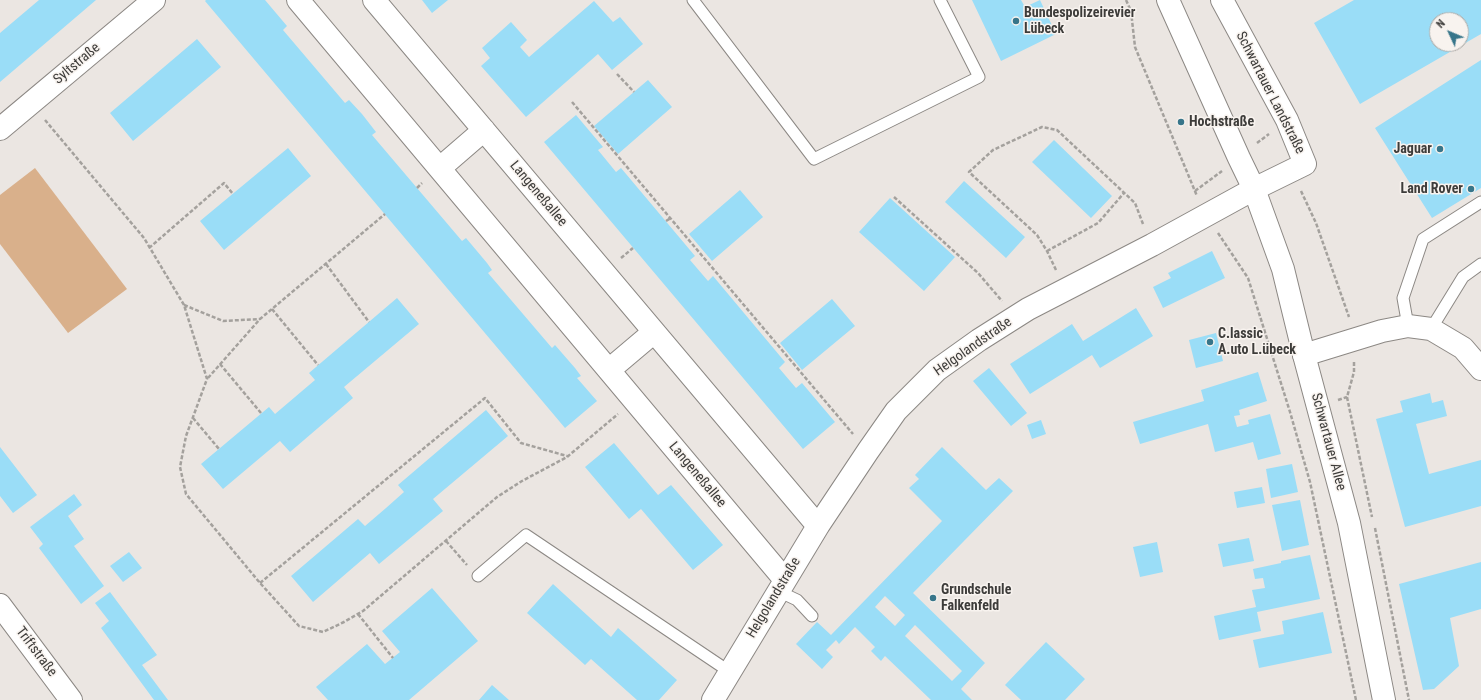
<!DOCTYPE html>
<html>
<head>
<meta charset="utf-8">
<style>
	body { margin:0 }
	#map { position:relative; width:1481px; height:700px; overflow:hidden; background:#ebe6e2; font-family:"Roboto Condensed",sans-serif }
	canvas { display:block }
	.north { position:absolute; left:1429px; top:12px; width:40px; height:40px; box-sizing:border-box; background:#f8f3ef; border:1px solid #adaaa7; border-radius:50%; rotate:314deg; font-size:11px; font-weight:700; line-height:16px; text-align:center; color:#3d3c3a }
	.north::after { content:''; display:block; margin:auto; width:14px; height:18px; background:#37758a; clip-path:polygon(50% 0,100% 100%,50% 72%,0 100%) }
</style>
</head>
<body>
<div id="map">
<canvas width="1481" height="700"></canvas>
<div class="north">N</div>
</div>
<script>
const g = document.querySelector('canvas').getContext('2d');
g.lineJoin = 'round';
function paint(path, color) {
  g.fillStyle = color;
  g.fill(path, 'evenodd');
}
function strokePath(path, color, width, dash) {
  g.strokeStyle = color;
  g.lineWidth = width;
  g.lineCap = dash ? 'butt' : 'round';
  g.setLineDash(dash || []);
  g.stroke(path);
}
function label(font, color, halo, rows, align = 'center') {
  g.font = font + ' "Roboto Condensed",sans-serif';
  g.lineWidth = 3;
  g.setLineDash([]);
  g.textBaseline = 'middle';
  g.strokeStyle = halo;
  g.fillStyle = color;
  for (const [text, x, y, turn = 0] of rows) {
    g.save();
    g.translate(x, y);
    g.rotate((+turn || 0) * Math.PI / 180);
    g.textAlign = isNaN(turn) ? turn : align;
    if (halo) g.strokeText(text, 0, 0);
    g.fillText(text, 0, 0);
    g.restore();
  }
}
paint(new Path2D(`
	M35 168 127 289 68 333 0 244V195Z`), '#d9b08b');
paint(new Path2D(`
	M39 0H96L0 82V33Z
	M206 0H265L287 26 283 30 345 103 349 100 362 114 376 132 372 135 462 241 466 238 487 263 492 270 488 273 552 348 555 345 575 368 581 376 577 378 597 401 565 428 205 1Z
	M422 0H448L432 13Z
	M972 0H1021L1025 7 1040 0 1056 34 1001 61Z
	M1354 0H1481V34L1360 104 1314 23ZM1437 20H1461V44H1437Z
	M594 1 613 22 620 17 643 44 612 70 598 54 526 117 481 66 490 58 482 48 511 22 527 40 520 47 529 57Z
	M197 39 221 67 133 141 110 113Z
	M1481 60V188L1432 218 1375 128Z
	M648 80 672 107 618 154 594 126Z
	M576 115 603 147 598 150 616 172 621 168 695 256 690 260 708 281 713 276 785 362 779 368 796 388 802 383 835 422 803 449 544 142Z
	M1054 140 1112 196 1091 218 1032 162Z
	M288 148 311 176 224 250 200 221Z
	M964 181 1025 237 1006 258 945 202Z
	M740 190 763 217 712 261 689 234Z
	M890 198 955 257 924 291 859 232Z
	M1212 251 1225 278 1163 308 1153 287 1171 278 1168 273Z
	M397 298 419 324 344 387 353 398 290 452 280 441 223 489 201 464 269 407 275 414 315 380 309 373Z
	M832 299 855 326 802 370 780 343Z
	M1136 308 1153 336 1100 368 1092 355 1030 394 1010 364 1072 324 1083 341Z
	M1216 333 1223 361 1196 368 1189 340Z
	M989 368 1027 413 1011 426 973 381Z
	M1258 372 1267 401 1239 410 1240 415 1234 416 1237 427 1249 424 1248 420 1270 414 1281 454 1258 460 1253 442 1215 452 1208 424 1140 444 1133 422 1204 401 1201 390Z
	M1430 393 1432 403 1443 400 1447 416 1416 424 1429 474 1481 460V506L1405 527 1376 419 1403 412 1400 401Z
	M486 410 508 436 433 499 443 511 379 564 370 553 313 602 291 576 358 519 365 526 386 508 404 492 398 485Z
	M1041 420 1046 434 1032 439 1027 425Z
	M614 443 658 495 671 485 723 545 693 570 641 509 629 519 585 467Z
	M0 447 37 495 13 513 0 496Z
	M942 447 986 490 999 478 1013 491 913 593 985 663 961 689 972 700H931L885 656 881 661 871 651 875 647 855 627 839 644 836 640 826 650 833 657 822 669 796 644 817 622 831 635 942 521 909 488 919 479 915 475ZM885 596 905 615 895 626 875 607ZM915 625 962 671 952 681 905 636Z
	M1292 464 1298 492 1271 498 1266 469Z
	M1262 487 1265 503 1237 508 1234 492Z
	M74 494 82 505 68 516 84 539 74 546 104 586 81 604 39 548 43 544 30 527Z
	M1300 500 1309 545 1282 551 1272 505Z
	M1249 538 1254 561 1223 567 1218 544Z
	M1157 542 1163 572 1140 577 1133 547Z
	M129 552 142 568 123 582 110 566Z
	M1310 555 1320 599 1257 612 1261 631 1219 640 1214 616 1256 607 1252 590 1265 588 1263 578 1255 579 1253 569 1281 563V561Z
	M1481 562V609L1450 618 1459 666 1434 689 1423 690 1399 584Z
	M553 584 611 637 618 628 677 680 659 700H637L591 659 585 665 527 613Z
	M432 588 478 641 409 700H328L316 687 367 644 385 664 400 652 382 631Z
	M110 592 157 655 142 665 168 700H154L101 628 109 621 95 603Z
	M1323 612 1332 653 1259 668 1253 640 1284 634 1282 621Z
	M1046 642 1085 679 1065 700H1021L1005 685Z
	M492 685 509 700H479Z`), '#9addf7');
const service = new Path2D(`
	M693 0 814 159 979 77 940 0
	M1408 326 1403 298 1423 239 1481 202
	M1431 329 1463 277 1481 264
	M478 576 526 535 730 672
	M778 591 797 600 812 616`);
const minor = new Path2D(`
	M298 0 785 580
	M374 0 818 526
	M0 129 154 0
	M440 168 484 130
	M1304 355 1382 331 1408 326 1431 329 1463 348 1481 369
	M609 370 654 332
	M713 700 818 526 868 451 896 411 937 370 979 340 1028 309 1152 245 1254 189 1305 164 1287 120 1222 0`);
const tertiary = new Path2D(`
	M0 605 71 700`);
const primary = new Path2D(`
	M1168 0 1239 158 1254 189 1283 269 1304 355 1349 523 1384 700`);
strokePath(service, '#8c8884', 13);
strokePath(minor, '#8c8884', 24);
strokePath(tertiary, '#8c8884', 24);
strokePath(primary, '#8c8884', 24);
strokePath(new Path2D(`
	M1126 0 1131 11 1135 47 1197 196
	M617 74 634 92
	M572 102 853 434
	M45 120 144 238 184 305 207 379 186 436 180 467 186 494 260 583 299 626 323 632 344 622 363 611 497 497 522 481 567 457 618 414
	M1257 143 1269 134
	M417 188 422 183
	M1195 191 1222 171
	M1301 191 1316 223 1349 317
	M894 197 978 273 1002 301
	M666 221 671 218
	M1218 233 1248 278 1290 412 1310 482 1356 700
	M149 248 224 183 233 194
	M1047 251 1098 223 1124 193
	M621 258 633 248
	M326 264 369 322
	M1056 270 1047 251 1037 235 969 172 993 150 1042 127 1057 130 1135 203 1143 224
	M184 305 223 321 260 319
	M272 309 318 365
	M1354 362V372L1347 397 1372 517
	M220 364 261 413
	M208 378 260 319 385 214
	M1338 400 1347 397
	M193 418 219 449
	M1375 528 1409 700
	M446 541 467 565
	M260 583 485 398 521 443 567 456
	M358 614 393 658`), '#a4a19d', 2.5, [4, 2]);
strokePath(service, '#fff', 11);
strokePath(minor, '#fff', 22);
strokePath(tertiary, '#fff', 22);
strokePath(primary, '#fff', 22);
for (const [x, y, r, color] of [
	[1016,21,4,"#37758a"],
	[1181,122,4,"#37758a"],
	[1440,149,4,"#37758a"],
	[1471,189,4,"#37758a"],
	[1210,342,4,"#37758a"],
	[933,598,4,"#37758a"]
]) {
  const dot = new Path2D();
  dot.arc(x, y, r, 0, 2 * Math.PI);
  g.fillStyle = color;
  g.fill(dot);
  strokePath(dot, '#f8f3ef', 1.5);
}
label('bold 14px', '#3d3c3a', '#f8f3ef', [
	["Bundespolizeirevier",1024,13],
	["Lübeck",1024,29],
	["Hochstraße",1189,122],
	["Jaguar",1432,149,"right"],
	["Land Rover",1463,189,"right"],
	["C.lassic",1218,334],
	["A.uto L.übeck",1218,350],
	["Grundschule",941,590],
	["Falkenfeld",941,606]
], 'left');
label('14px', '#3d3c3a', '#f8f3ef', [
	["Syltstraße",77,64,-40],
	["Schwartauer Landstraße",1270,93,63],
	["Langeneßallee",538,194,50],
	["Helgolandstraße",973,347,-35],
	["Schwartauer Allee",1328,442,75],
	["Langeneßallee",697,475,50],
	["Helgolandstraße",774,598,-59],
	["Triftstraße",36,652,53]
]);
</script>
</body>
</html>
